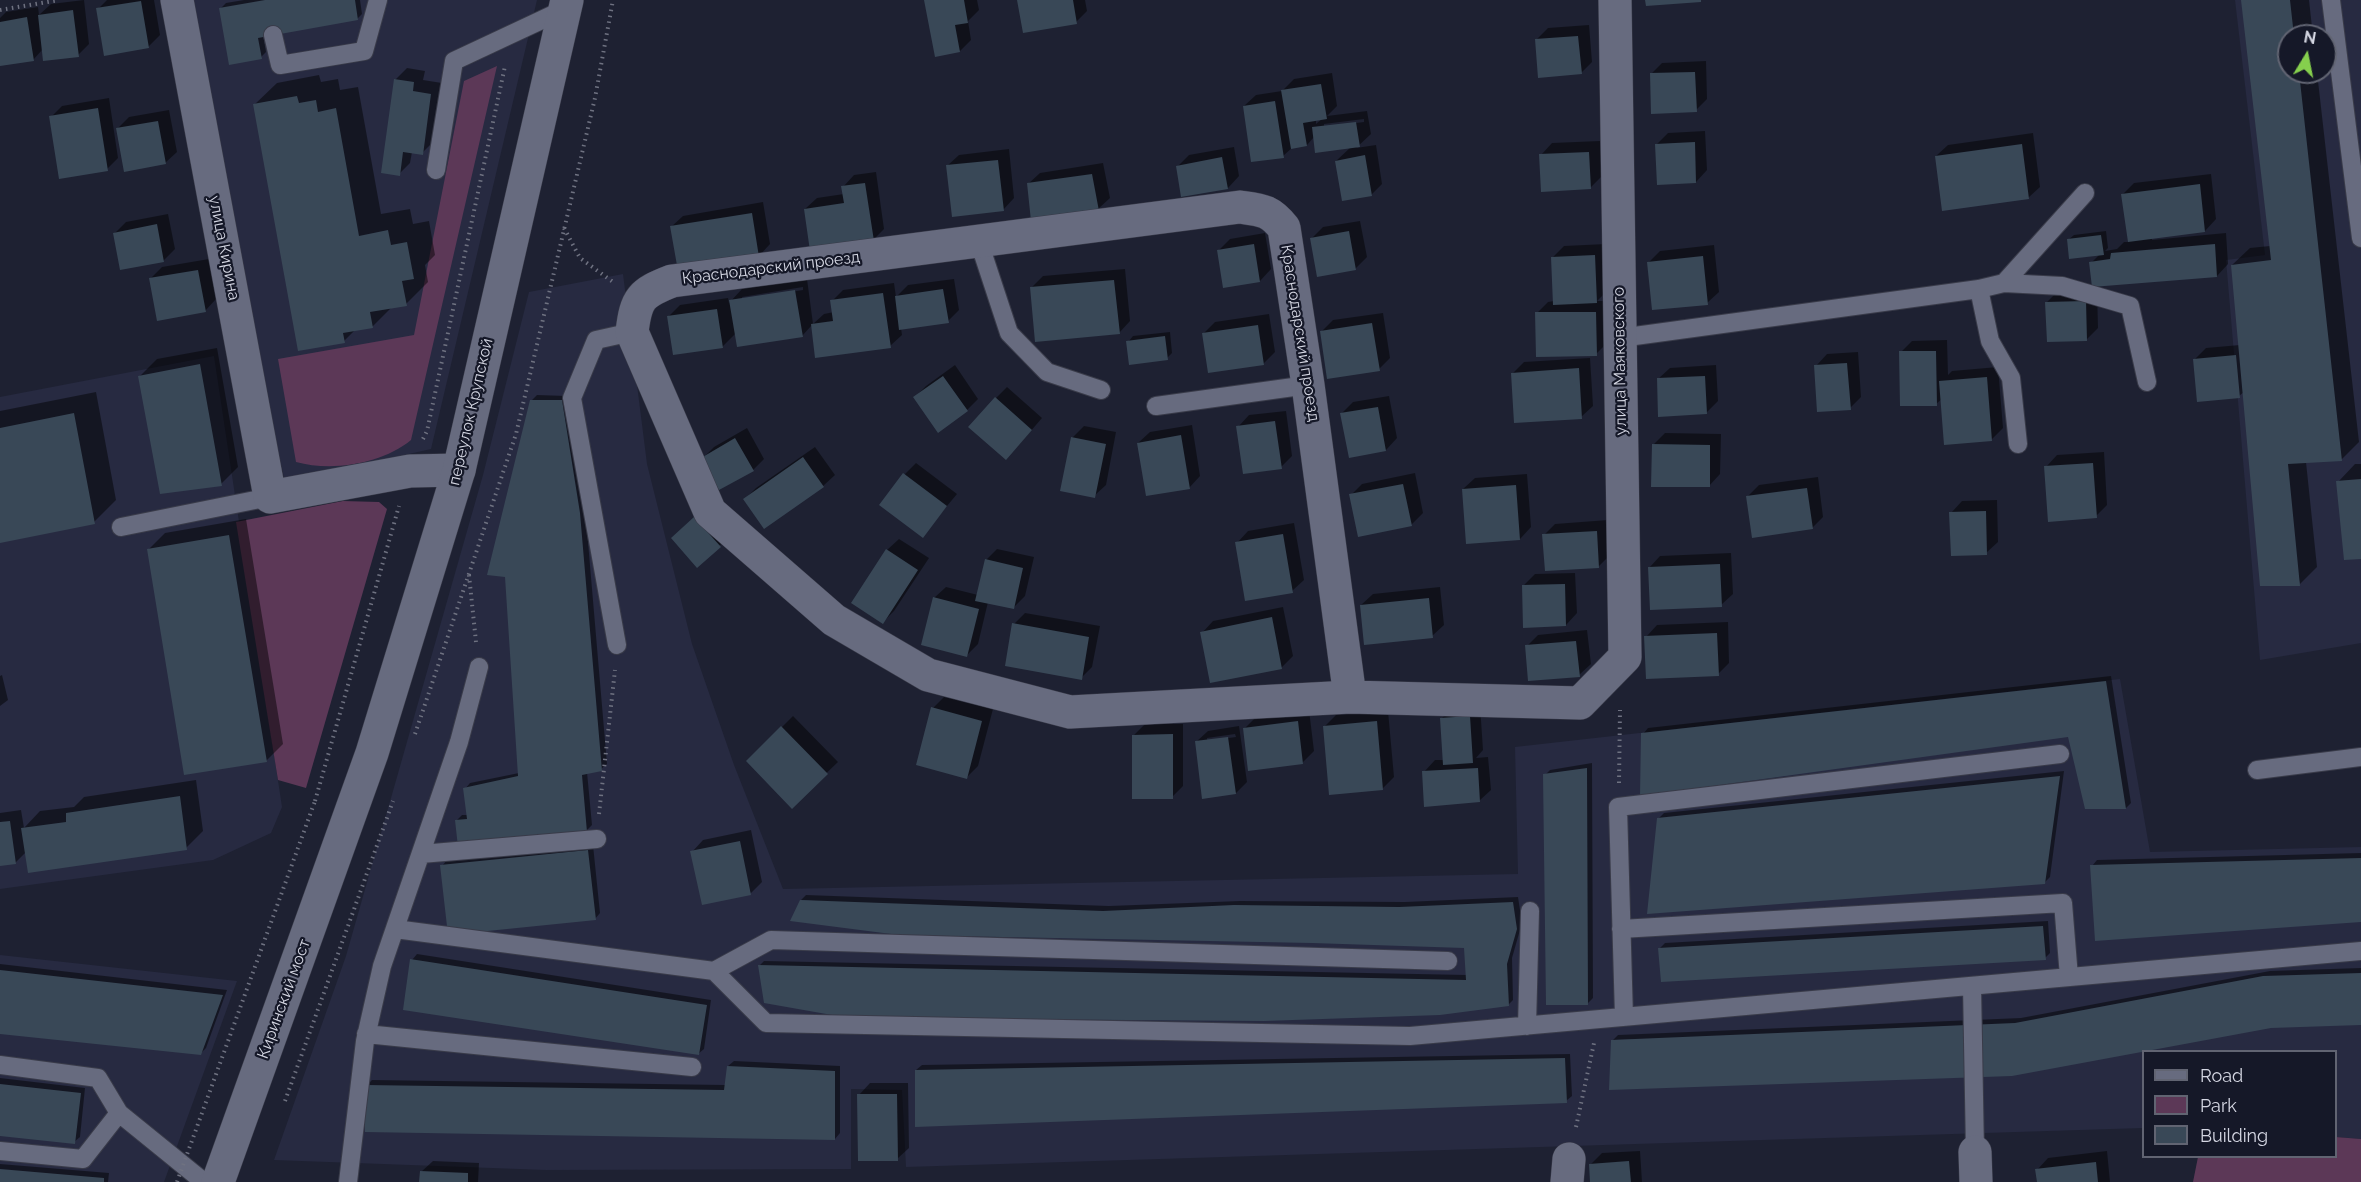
<!DOCTYPE html>
<html>
<head>
<meta charset="utf-8">
<style>
	body { margin:0 }
	#map { position:relative; width:2361px; height:1182px; overflow:hidden; background:#1e2132; font-family:Raleway,sans-serif }
	canvas { display:block }
	.legend { position:absolute; left:2142px; top:1050px; width:195px; height:108px; box-sizing:border-box; background:#151828; border:2px solid #616472; margin:0; padding:8px 10px; list-style:none; font-size:18px; color:#d4d6e2 }
	.legend li { display:flex; align-items:center; gap:12px; height:30px }
	.legend b { width:30px; border:2px solid #616472 }
	.north { position:absolute; left:2277px; top:24px; width:60px; height:60px; box-sizing:border-box; background:#151828; border:2px solid #616472; border-radius:50%; rotate:10deg; font-size:16px; font-weight:700; line-height:24px; text-align:center; color:#d4d6e2 }
	.north::after { content:''; display:block; margin:auto; width:21px; height:27px; background:#85cf4d; clip-path:polygon(50% 0,100% 100%,50% 72%,0 100%) }
</style>
</head>
<body>
<div id="map">
<canvas width="2361" height="1182"></canvas>
<ul class="legend">
<li><b style="height:8px;background:#676b7f"></b>Road</li>
<li><b style="height:16px;background:#5c3857"></b>Park</li>
<li><b style="height:16px;background:#394857"></b>Building</li>
</ul>
<div class="north">N</div>
</div>
<script>
const g = document.querySelector('canvas').getContext('2d');
g.lineJoin = 'round';
function paint(path, color) {
  g.fillStyle = color;
  g.fill(path, 'evenodd');
}
function strokePath(path, color, width, dash) {
  g.strokeStyle = color;
  g.lineWidth = width;
  g.lineCap = dash ? 'butt' : 'round';
  g.setLineDash(dash || []);
  g.stroke(path);
}
function label(font, color, halo, rows, align = 'center') {
  g.font = font + ' Raleway,sans-serif';
  g.lineWidth = 4.5;
  g.setLineDash([]);
  g.textBaseline = 'middle';
  g.strokeStyle = halo;
  g.fillStyle = color;
  for (const [text, x, y, turn = 0] of rows) {
    g.save();
    g.translate(x, y);
    g.rotate((+turn || 0) * Math.PI / 180);
    g.textAlign = isNaN(turn) ? turn : align;
    if (halo) g.strokeText(text, 0, 0);
    g.fillText(text, 0, 0);
    g.restore();
  }
}
paint(new Path2D(`
	M190 0H537L431 449 285 482 253 340Z
	M2235 0H2361V643L2260 660 2226 260 2265 255ZM2289 36H2325V72H2289Z
	M623 274 647 464 692 644 734 765 783 889 1518 874 1515 747 2120 679 2150 852 2361 847V1139L2336 1137V1052H2144L2143 1128 906 1167 902 1090 851 1089V1169L546 1170 274 1160 346 956 483 475 529 292Z
	M214 356 282 807 271 833 213 860 0 889V397Z
	M0 955 237 981 164 1182H0Z`), '#272a41');
paint(new Path2D(`
	M497 66 411 440C382 464 332 472 296 462L278 359 414 335 464 81Z
	M343 501 379 502 387 509 306 788 278 780 236 522Z
	M2336 1137 2361 1139V1182H2193L2198 1157 2336 1156Z`), '#5c3857');
paint(new Path2D(`
	M84 0 89 44 78 55 43 49 33 60 0 56V18L6 12 38 7 39 15 51 4Z
	M107 0H154L160 35 148 47 98 9Z
	M244 0H360L362 14 357 19 263 35 266 52 261 57 220 9 226 3Z
	M925 0H977L979 10 968 21 971 40 960 51Z
	M1019 0H1085L1087 11 1076 22Z
	M2242 0H2309L2313 36H2289V72H2317L2359 442 2342 459 2306 462 2317 567 2300 584 2244 392 2239 396 2195 359 2206 348 2240 345 2232 265 2250 248 2270 246Z
	M1589 25 1592 62 1581 73 1536 40 1548 28Z
	M1706 61 1707 99 1696 110 1651 74 1662 63Z
	M407 68 425 71 423 80 442 83 433 142 422 153 412 152 410 163 399 174 395 80Z
	M1332 73 1337 106 1327 116 1367 111 1371 134 1356 148 1376 145 1382 184 1371 195 1336 161 1351 147 1314 137 1307 145 1293 147 1283 156 1244 106 1256 95 1282 91 1294 79ZM1323 118 1316 124V119ZM1364 119V122L1324 127V124Z
	M319 75 321 82 338 79 340 90 358 87 381 214 410 209 413 224 429 221 435 255 425 265 428 282 406 304 392 307 373 326 356 329 344 341 254 105 277 83Z
	M109 98 118 158 107 169 51 117 62 106Z
	M169 110 177 152 165 163 118 128 129 117Z
	M1705 131 1707 170 1696 182 1657 144 1668 133Z
	M2033 133 2040 187 2028 198 1936 156 1948 145Z
	M1600 141 1601 177 1590 188 1541 155 1552 143Z
	M1234 147 1239 176 1228 188 1178 166 1189 155Z
	M1009 149 1014 198 1003 210 947 166 959 155Z
	M1103 163 1110 198 1098 209 1028 184 1040 173Z
	M876 172 884 229 873 240 805 209 817 198 844 194 843 187 854 175Z
	M2211 174 2216 219 2205 231 2152 237V240L2226 233 2228 264 2217 276 2091 263 2100 254 2068 240 2074 235 2106 231 2108 248 2105 251 2117 249 2124 242H2129L2123 194 2134 183Z
	M763 202 770 244 759 256 671 227 683 216Z
	M168 214 175 249 163 261 115 233 126 222Z
	M1360 221 1367 257 1355 269 1312 238 1323 227Z
	M1265 233 1271 269 1260 281 1219 250 1230 239Z
	M1606 244 1608 290 1597 301H1607V343L1596 354 1537 313 1548 302 1554 301 1552 258 1564 246Z
	M1714 245 1719 292 1707 303 1649 262 1660 251Z
	M209 259 216 299 205 311 151 278 162 267Z
	M1125 269 1130 321 1119 333 1031 288 1043 276Z
	M807 279 813 324 824 314 834 312 832 301 843 290 894 283 896 297 908 285 954 279 959 310 948 321 901 328 902 335 890 346 812 325 802 336 736 333 722 347 669 316 680 305 728 298 729 303 742 289ZM803 287V290L742 300V297Z
	M2097 290 2098 328 2087 339 2047 302 2058 291Z
	M1383 313 1390 358 1379 369 1321 332 1333 320Z
	M1269 314 1275 352 1263 364 1203 334 1215 322Z
	M1170 332 1172 353 1167 358 1128 342 1133 336Z
	M1947 340 1948 375 1952 371 1998 367 2003 428 1991 440 1942 399 1936 404 1901 352 1912 341Z
	M217 348 238 467 221 484 140 376 157 359Z
	M1858 352 1861 397 1850 408 1816 366 1827 354Z
	M1590 358 1593 406 1581 417 1512 374 1524 362Z
	M955 365 978 399 967 410 915 397 926 386Z
	M1716 365 1718 401 1706 413 1658 379 1670 368Z
	M1007 387 1042 418 1017 447 996 398Z
	M96 392 116 500 94 522 0 541V411Z
	M537 395 567 396 585 507 607 764 601 769 587 772 592 825 587 830 456 821 462 815H468L465 789 470 783 519 773 532 400Z
	M1389 396 1397 438 1386 450 1342 413 1353 402Z
	M1286 411 1292 456 1281 467 1238 427 1249 415Z
	M1192 425 1200 476 1189 488 1138 443 1150 432Z
	M1084 426 1116 432 1106 485 1094 496 1072 438Z
	M747 428 764 459 753 470 703 458 714 447Z
	M1665 433 1721 434 1720 474 1709 486 1653 445Z
	M815 447 835 475 823 486 745 499 756 488Z
	M2104 452 2107 505 2096 516 2046 467 2057 455Z
	M916 463 957 494 922 536 905 474Z
	M2355 464H2361V557L2338 482Z
	M1415 473 1423 513 1411 525 1351 495 1362 484Z
	M1527 474 1531 527 1520 539 1463 489 1475 478Z
	M1818 477 1823 517 1812 528 1747 497 1759 485Z
	M1997 500 1998 542 1986 553 1951 513 1962 501Z
	M706 507 731 535 697 566Z
	M246 519 283 744 266 761 148 550 165 533Z
	M1608 520 1610 555 1599 566 1544 535 1555 524Z
	M1294 523 1304 580 1292 591 1237 543 1248 531Z
	M899 539 929 558 894 611 883 622 853 603 887 550Z
	M997 549 1034 557 1025 596 1014 607 988 602 978 644 967 655 934 598 946 587 978 595 986 560Z
	M1731 553 1733 594 1721 605 1649 568 1660 556Z
	M1575 573 1577 613 1566 625 1523 586 1535 574Z
	M1440 587 1444 625 1432 636 1361 605 1373 594Z
	M1283 607 1293 656 1282 667 1212 682 1202 633 1213 621Z
	M1025 613 1100 626 1092 667 1081 678 1014 624Z
	M1728 622 1729 663 1718 674 1646 637 1657 625Z
	M1587 630 1591 664 1579 675 1527 646 1538 635Z
	M2 675 8 700 0 706V676Z
	M2111 676 2131 803 2126 808 2086 807 2069 736 1643 734 1648 728Z
	M944 697 993 709 978 766 967 777 933 708Z
	M1480 705 1483 750 1476 758 1488 757 1491 790 1479 801 1424 772 1435 760H1444L1441 719 1453 707Z
	M1309 710 1314 751 1302 763 1245 728 1256 717Z
	M1388 711 1394 777 1382 789 1325 726 1336 715Z
	M793 716 838 762 792 806 748 761Z
	M1145 724H1183V786L1172 797 1134 735Z
	M1239 726 1247 782 1236 793 1196 742 1208 731ZM1235 734 1236 737 1207 741V738Z
	M1592 763 1593 998 1588 1003 1545 775 1550 770Z
	M2064 771 2050 877 2044 883 1659 818 1664 813Z
	M196 780 203 831 186 848 26 852 15 863 0 865V813L21 810 24 828 40 811 74 807 84 797Z
	M751 830 762 882 751 893 692 852 703 840Z
	M593 845 600 913 595 919 442 866 447 860Z
	M2361 853V921L2092 866 2097 860Z
	M806 895 1109 906 1240 901 1405 902 1518 897 1522 923 1512 958 1513 1000 1508 1005 759 966 764 961 1467 975 1466 947 801 900Z
	M2048 921 2050 953 2045 958 1660 948 1665 943Z
	M417 954 711 1000 704 1049 698 1054 412 960Z
	M0 964 227 990 206 1048 201 1053 0 1033Z
	M2361 968V1024L1613 1040 1618 1035 2021 1018 2270 971Z
	M1570 1054 1572 1096 1566 1101 916 1070 922 1065Z
	M734 1061 840 1066V1133L835 1139 367 1085 372 1080 726 1085 728 1066Z
	M0 1078 85 1088 80 1137 74 1142 0 1135Z
	M870 1083H908L909 1148 897 1159 859 1095Z
	M1640 1151 1642 1182H1591L1590 1165 1602 1153Z
	M2107 1151 2110 1182H2038L2037 1170 2048 1158Z
	M433 1161 479 1163 478 1182H421V1172Z
	M0 1164 109 1173 108 1182H0Z`), '#0007');
paint(new Path2D(`
	M265 0H355L358 20 258 38 262 59 229 65 219 8Z
	M924 0H964L968 23 955 25 960 52 935 57Z
	M1017 0H1073L1077 24 1023 33Z
	M1645 0H1701V2L1646 6Z
	M2241 0H2290L2294 36H2289V72H2299L2342 461 2288 464 2300 586H2260L2231 265 2271 260Z
	M141 1 149 48 104 56 96 8Z
	M73 10 79 57 43 61 38 15Z
	M27 17 34 61 0 66V22Z
	M1578 36 1582 74 1538 78 1535 39Z
	M1695 72 1697 112 1651 114 1650 73Z
	M394 79 414 82 413 91 431 94 423 155 403 152 400 176 381 173Z
	M1321 84 1327 119 1303 123 1307 146 1291 149 1281 90Z
	M297 96 299 103 316 100 318 112 336 108 359 236 388 230 391 245 407 242 414 279 402 281 407 306 370 312 373 328 343 333 345 343 298 351 253 104Z
	M1275 101 1284 158 1251 162 1243 106Z
	M98 108 108 171 59 179 49 116Z
	M158 121 166 164 124 172 116 128Z
	M1356 122 1360 147 1315 153 1312 127Z
	M1695 142 1696 183 1657 185 1655 144Z
	M2022 144 2029 199 1942 211 1935 156Z
	M1589 152 1591 189 1541 192 1539 154Z
	M1365 155 1372 196 1342 201 1335 161Z
	M1222 157 1228 189 1181 197 1176 166Z
	M998 160 1004 211 952 217 946 165Z
	M1092 174 1099 211 1031 221 1027 183Z
	M865 183 874 241 810 251 804 209 844 203 841 186Z
	M2200 184 2205 232 2128 242 2121 194Z
	M752 213 759 257 678 271 670 226Z
	M157 224 164 262 120 270 113 233Z
	M1349 231 1356 270 1317 277 1310 238Z
	M2101 235 2104 255 2069 259 2067 239Z
	M1254 244 1260 282 1223 288 1217 250Z
	M2215 244 2217 277 2092 287 2089 262 2110 259 2111 253Z
	M1595 255 1597 303 1553 305 1551 257Z
	M1703 256 1708 305 1652 310 1647 262Z
	M198 270 206 312 157 321 149 278Z
	M1114 280 1120 334 1035 342 1030 287Z
	M943 289 949 323 899 330 895 296Z
	M795 290 803 337 737 347 729 300Z
	M883 293 891 348 815 358 811 324 833 321 830 300Z
	M2086 301 2087 341 2047 342 2045 302Z
	M717 309 723 348 673 355 667 316Z
	M1535 312H1596L1597 356 1536 357Z
	M1372 323 1380 371 1327 379 1320 331Z
	M1258 325 1264 365 1208 373 1202 333Z
	M1165 336 1168 360 1129 365 1126 341Z
	M1899 351H1936L1937 406H1900Z
	M2236 355 2240 398 2197 402 2193 359Z
	M1847 363 1851 410 1817 412 1814 365Z
	M200 364 222 486 160 494 138 376Z
	M1579 368 1582 419 1514 423 1511 373Z
	M943 376 968 411 938 433 913 397Z
	M1705 376 1707 414 1658 417 1657 378Z
	M1987 377 1992 441 1944 445 1939 381Z
	M995 397 1032 430 1006 460 968 427Z
	M530 400H562L580 513 602 771 582 775 587 832 458 847 455 820 467 819 463 788 518 776 505 577 487 575Z
	M1378 407 1386 451 1349 458 1340 413Z
	M74 413 95 524 0 543V428Z
	M1275 421 1282 469 1243 474 1236 426Z
	M1181 435 1190 489 1146 496 1137 443Z
	M1071 437 1106 444 1095 498 1060 491Z
	M735 438 754 471 719 490 701 458Z
	M1652 444 1710 445V487H1651Z
	M803 457 824 487 764 529 743 499Z
	M2093 463 2097 518 2048 522 2044 466Z
	M903 473 947 506 923 538 879 505Z
	M2361 479V559L2344 560 2336 481Z
	M1403 484 1412 526 1358 537 1349 494Z
	M1516 485 1520 540 1466 544 1462 489Z
	M1807 488 1813 529 1752 538 1746 496Z
	M1986 511 1987 555 1951 556 1949 512Z
	M694 517 721 547 697 568 671 538Z
	M1597 531 1599 568 1545 571 1542 534Z
	M1283 534 1293 593 1245 601 1235 542Z
	M229 535 267 762 184 775 147 549Z
	M886 549 918 570 883 624 851 603Z
	M985 559 1023 568 1014 609 975 601Z
	M1720 564 1722 607 1650 610 1648 567Z
	M1565 584 1566 626 1523 628 1522 585Z
	M933 597 979 609 967 657 921 645Z
	M1429 598 1433 638 1364 645 1360 605Z
	M1272 617 1282 669 1210 683 1200 632Z
	M1012 623 1089 637 1082 680 1005 666Z
	M1717 633 1719 676 1646 679 1644 636Z
	M1576 641 1580 677 1528 681 1525 645Z
	M2106 681 2126 809H2085L2068 737 1640 796 1641 733Z
	M931 707 982 721 967 779 916 765Z
	M1470 716 1473 763 1443 765 1440 718Z
	M1298 721 1303 764 1248 771 1243 728Z
	M1377 721 1383 790 1329 795 1323 726Z
	M781 726 828 774 792 809 746 761Z
	M1173 734V799H1132V735Z
	M1228 737 1236 794 1202 799 1195 741Z
	M1478 768 1480 802 1424 807 1422 771Z
	M1587 768 1588 1005H1546L1543 774Z
	M2060 776 2045 884 1647 914 1657 818Z
	M180 796 187 850 28 873 21 828 66 822V813Z
	M10 821 16 864 0 866V822Z
	M740 841 751 895 702 905 690 851Z
	M588 850 596 920 448 935 440 865Z
	M2361 858V922L2095 941 2090 865Z
	M800 900 1103 911 1234 905 1399 907 1513 902 1517 929 1507 964 1509 1006 1440 1015 1264 1021 849 1018 764 1003 758 965 1466 980 1464 948 1312 943 899 935 790 921Z
	M2043 926 2046 960 1661 982 1658 948Z
	M410 959 707 1005 699 1055 403 1010Z
	M0 970 223 995 201 1055 0 1034Z
	M2361 973V1025L2271 1028 2012 1076 1609 1090 1611 1040 2015 1023 2263 976Z
	M1565 1058 1567 1103 915 1127V1070Z
	M727 1066 835 1071V1140L365 1132V1085L724 1090Z
	M0 1084 81 1093 75 1144 0 1136Z
	M857 1094H897L898 1161H858Z
	M1629 1161 1631 1182H1590L1589 1164Z
	M2096 1162 2098 1182H2037L2035 1169Z
	M0 1169 104 1178V1182H0Z
	M420 1171 468 1173V1182H419Z`), '#394857');
const service = new Path2D(`
	M2331 0 2361 238
	M273 35 280 65 364 51 378 0
	M436 170 454 61 565 9
	M979 242 1009 333 1047 372 1101 390
	M2004 283 2062 286 2130 306 2147 382
	M1979 289 1990 341 2011 378 2018 444
	M1620 338 1979 289 2004 283 2085 193
	M1156 406 1308 385
	M121 527 270 497
	M617 645 572 398 596 340 632 332
	M2257 770 2361 757
	M421 854 597 839
	M395 929 714 971 771 940 1448 961
	M1621 929 2063 903 2069 977
	M714 971 766 1023 1410 1036 2361 951
	M1972 986 1975 1152
	M1624 1017 1618 807 2060 754
	M1527 1026 1530 911
	M366 1034 692 1067
	M0 1065 98 1078 119 1113 204 1182
	M0 1151 83 1159 119 1113
	M348 1182 365 1041 382 966 459 742 479 667`);
const minor = new Path2D(`
	M177 0 270 497 410 471 459 470
	M1350 697 1070 712 928 675 834 620 710 512 632 332C636 298 641 293 672 281L1240 207C1262 210 1270 210 1284 228L1308 385 1350 697 1580 703 1625 657 1615 0
	M1975 1152 1976 1182
	M1567 1182 1569 1159`);
const tertiary = new Path2D(`
	M218 1182 372 753 459 470 567 0`);
strokePath(service, '#393b49', 20);
strokePath(minor, '#393b49', 34);
strokePath(tertiary, '#393b49', 34);
strokePath(new Path2D(`
	M0 10 59 0
	M564 228 580 258 613 282
	M423 439 427 431 505 66
	M469 575 476 642
	M415 734 516 434 595 98 613 0
	M1619 783 1620 710
	M315 801 399 506
	M599 814 615 670
	M285 1101 393 801
	M1576 1127 1594 1043`), '#6f7281', 4, [1.5, 4.5]);
strokePath(service, '#676b7f', 18);
strokePath(minor, '#676b7f', 33);
strokePath(tertiary, '#676b7f', 33);
strokePath(new Path2D(`
	M177 1182 315 801`), '#6f7281', 4, [1.5, 4.5]);
label('16px', '#d4d6e2', '#151828', [
	["улица Кирина",224,248,79],
	["Краснодарский проезд",771,268,-7],
	["Краснодарский проезд",1300,333,81],
	["улица Маяковского",1620,361,-91],
	["переулок Крупской",471,412,-77],
	["Киринский мост",284,999,-70]
]);
</script>
</body>
</html>
